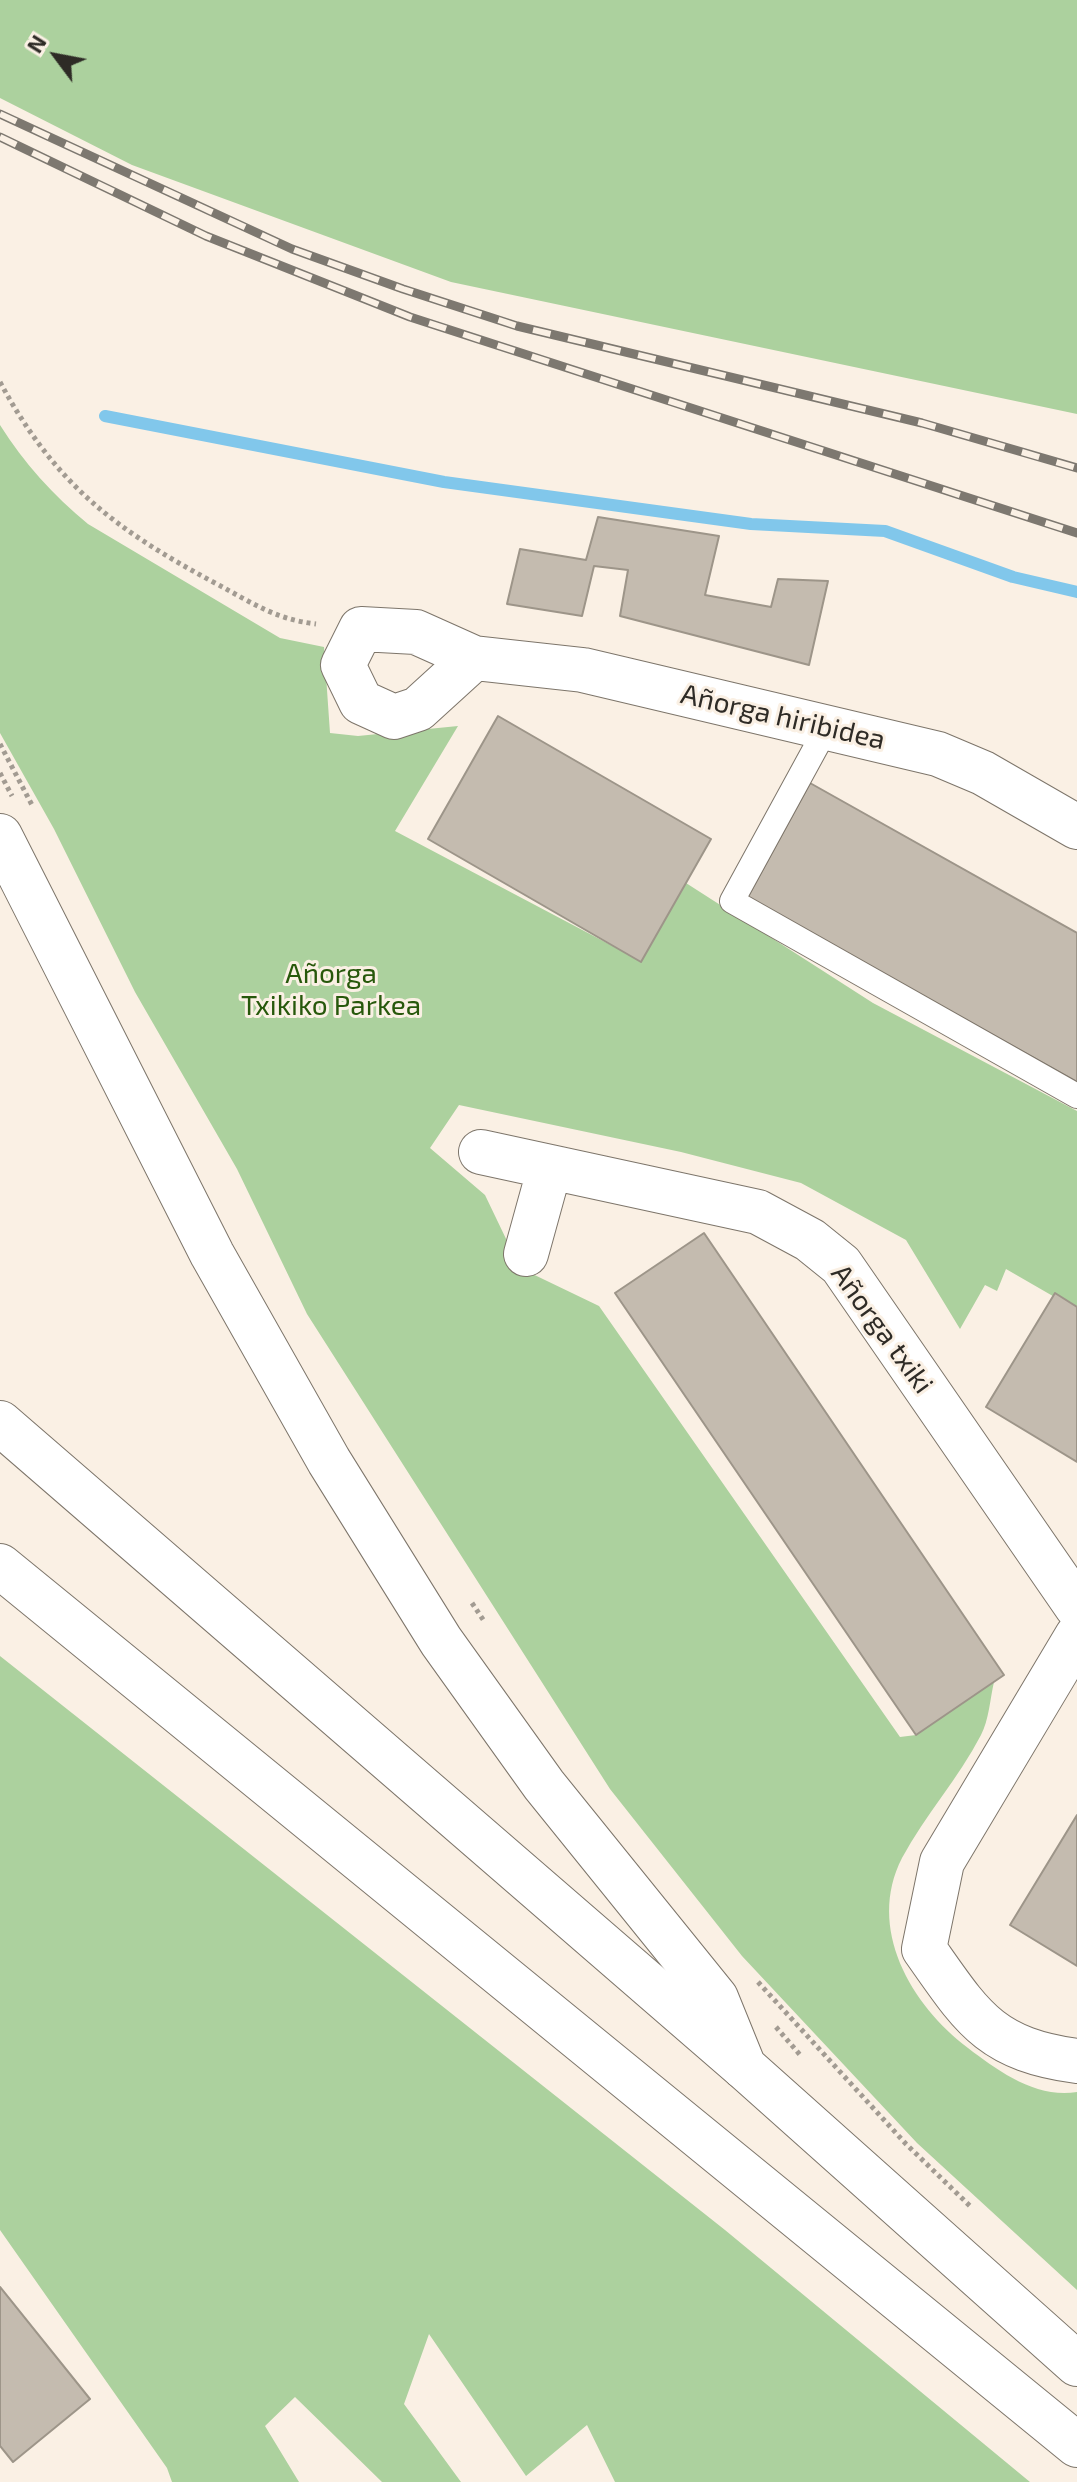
<!DOCTYPE html>
<html>
<head>
<meta charset="utf-8">
<style>
	body { margin:0 }
	#map { position:relative; width:1077px; height:2482px; overflow:hidden; background:#faf0e4; font-family:"Exo 2",sans-serif }
	canvas { display:block }
	.north { position:absolute; left:16px; top:16px; width:80px; height:80px; -webkit-text-stroke:6px #faf0e4; paint-order:stroke; rotate:302deg; font-size:22px; font-weight:700; line-height:32px; text-align:center; color:#2e2b26 }
	.north::after { content:''; display:block; margin:auto; width:28px; height:36px; background:#2e2b26; clip-path:polygon(50% 0,100% 100%,50% 72%,0 100%) }
</style>
</head>
<body>
<div id="map">
<canvas width="1077" height="2482"></canvas>
<div class="north">N</div>
</div>
<script>
const g = document.querySelector('canvas').getContext('2d');
g.lineJoin = 'round';
function paint(path, color) {
  g.fillStyle = color;
  g.fill(path, 'evenodd');
}
function strokePath(path, color, width, dash) {
  g.strokeStyle = color;
  g.lineWidth = width;
  g.lineCap = dash ? 'butt' : 'round';
  g.setLineDash(dash || []);
  g.stroke(path);
}
function label(font, color, halo, rows, align = 'center') {
  g.font = font + ' "Exo 2",sans-serif';
  g.lineWidth = 6;
  g.setLineDash([]);
  g.textBaseline = 'middle';
  g.strokeStyle = halo;
  g.fillStyle = color;
  for (const [text, x, y, turn = 0] of rows) {
    g.save();
    g.translate(x, y);
    g.rotate((+turn || 0) * Math.PI / 180);
    g.textAlign = isNaN(turn) ? turn : align;
    if (halo) g.strokeText(text, 0, 0);
    g.fillText(text, 0, 0);
    g.restore();
  }
}
paint(new Path2D(`
	M0 0H1077V414L451 282 132 165 0 98Z
	M0 425C24 463 53 495 88 524L280 638 324 647 330 733 358 736 458 726 395 831 641 961 686 883 873 1003 1077 1111V1310L1006 1269 997 1291 985 1285 960 1329 906 1240 801 1183 681 1152 459 1105 430 1148 485 1195 520 1268 599 1306 900 1737 916 1735 994 1682C990 1699 989 1720 981 1735 959 1778 925 1815 902 1858 866 1928 911 2005 968 2048 998 2071 1037 2099 1077 2092V2290L917 2143 742 1956 610 1789 307 1314 237 1169 135 992 54 829 0 733Z
	M0 1656 725 2230 1030 2482H615L587 2425 526 2476 429 2334 404 2404 461 2482H382L295 2397 265 2426 299 2482H172L167 2468 0 2230Z`), '#acd19e');
strokePath(new Path2D(`
	M105 416 444 482 751 524 885 531 1013 577 1077 592`), '#81c7eb', 12);
const building = new Path2D(`
	M598 517 719 536 705 595 771 607 778 579 828 581 809 665 620 616 628 570 594 566 582 616 507 604 520 549 586 560Z
	M498 716 711 839 641 962 428 839Z
	M810 783 1077 933V1082L747 898Z
	M704 1233 1004 1675 916 1735 615 1293Z
	M1055 1293 1077 1307V1462L986 1407Z
	M1077 1815V1966L1010 1925Z
	M0 2287 90 2399 13 2462 0 2446Z`);
paint(building, '#c4bbaf');
strokePath(building, '#9d9589', 2);
const service = new Path2D(`
	M827 727 732 901 1077 1096`);
const minor = new Path2D(`
	M474 658 418 709 394 717 361 702 343 665 361 629 416 632 474 658 583 670 938 754 983 773 1077 827
	M481 1152 758 1212 810 1240 841 1265 1077 1607
	M526 1254 550 1167
	M1077 1636 942 1862 924 1949C972 2017 989 2049 1077 2061`);
const primary = new Path2D(`
	M0 836 212 1254 329 1461 441 1641 544 1785 716 1998 744 2067 1077 2364
	M0 1566 1077 2445`);
const motorway = new Path2D(`
	M0 1423 744 2067`);
strokePath(service, '#7d756a', 26);
strokePath(minor, '#7d756a', 46);
strokePath(primary, '#7d756a', 46);
strokePath(motorway, '#7d756a', 46);
strokePath(new Path2D(`
	M0 382C55 484 114 529 215 583 251 602 274 619 316 624
	M0 744 33 807
	M0 773 12 796
	M472 1603 484 1621
	M758 1982 906 2144 971 2207
	M776 2027 801 2056`), '#a29b92', 5, [4, 4]);
strokePath(service, '#fff', 24);
strokePath(minor, '#fff', 44);
strokePath(primary, '#fff', 44);
strokePath(motorway, '#fff', 44);
const rail = new Path2D(`
	M0 114 292 249 403 289 517 326 922 423 1077 468
	M0 137 206 236 410 317 1077 533`);
strokePath(rail, '#7d7870', 9);
strokePath(rail, '#faf0e4', 6, [18]);
label('28px', '#2e2b26', '#faf0e4', [
	["Añorga hiribidea",783,717,13],
	["Añorga txiki",882,1329,54]
]);
label('28px', '#27580b', '#faf0e4', [
	["Añorga",331,974],
	["Txikiko Parkea",331,1006]
]);
</script>
</body>
</html>
